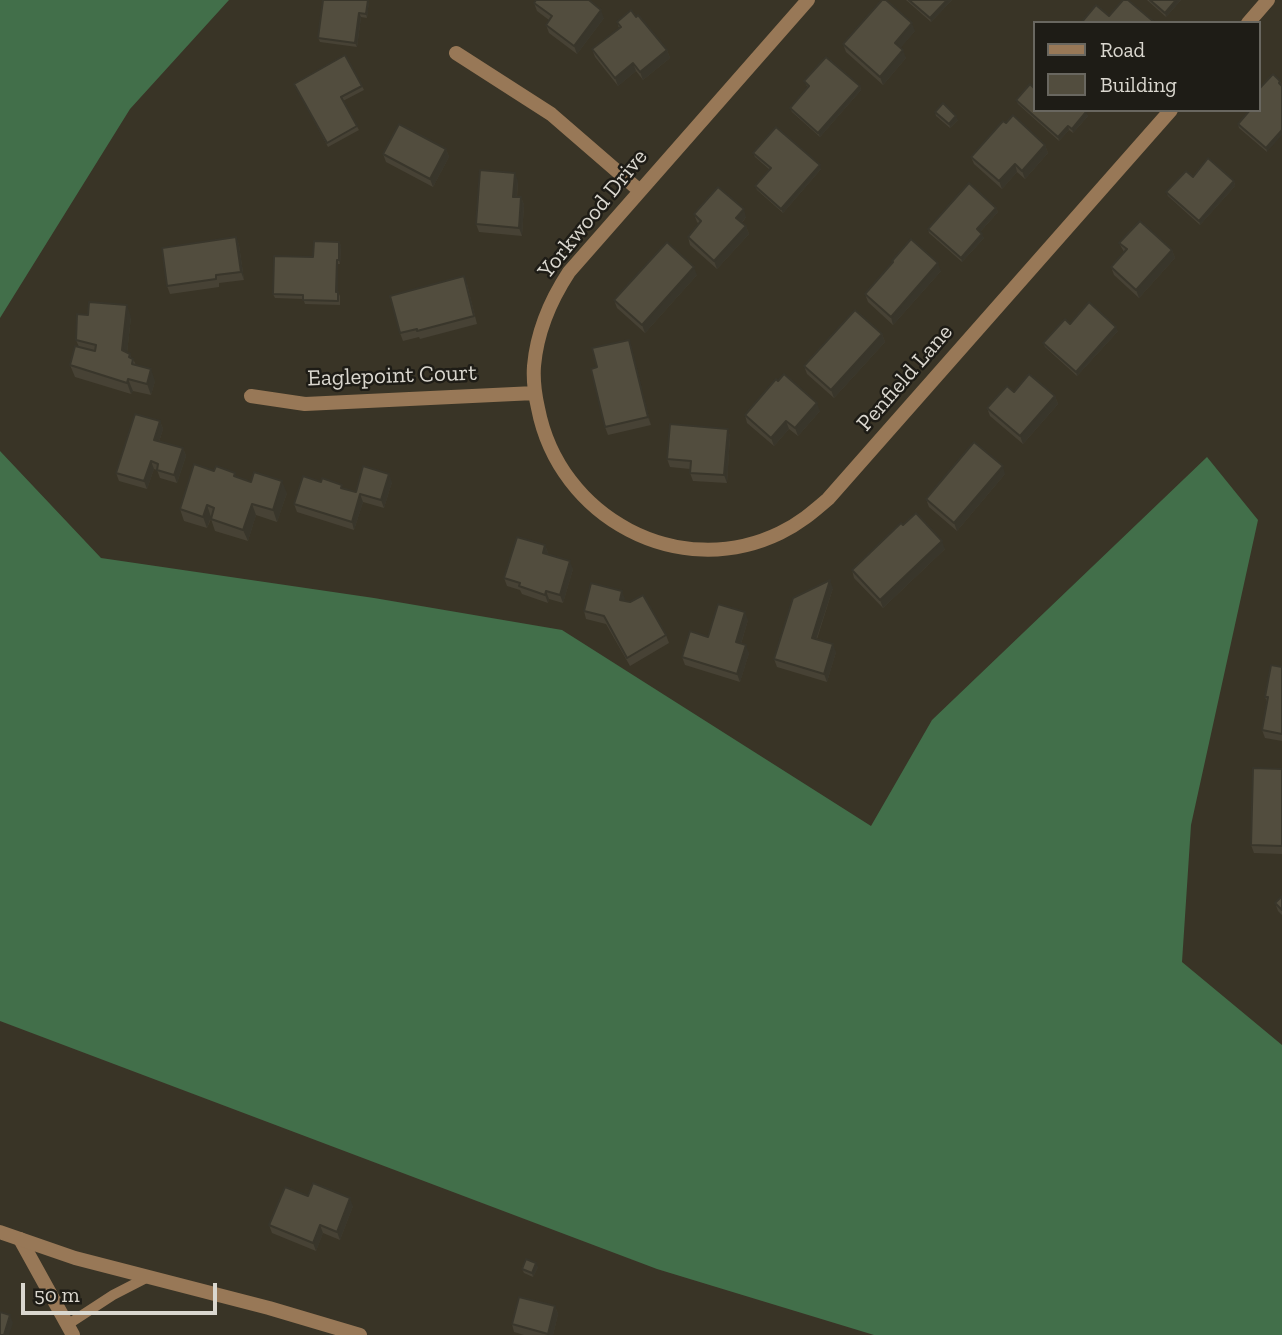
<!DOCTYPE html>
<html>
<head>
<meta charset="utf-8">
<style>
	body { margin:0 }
	#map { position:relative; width:1282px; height:1335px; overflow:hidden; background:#393426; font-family:"Zilla Slab",serif }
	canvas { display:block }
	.legend { position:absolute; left:1033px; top:21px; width:228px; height:91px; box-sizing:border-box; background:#1e1c16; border:2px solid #696760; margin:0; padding:9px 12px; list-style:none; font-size:21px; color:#dad7cf }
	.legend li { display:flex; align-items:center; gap:14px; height:35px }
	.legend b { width:35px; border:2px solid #696760 }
	.scale { position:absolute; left:21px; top:1283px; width:196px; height:32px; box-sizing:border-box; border:4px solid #dad7cf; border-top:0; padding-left:9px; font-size:21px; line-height:24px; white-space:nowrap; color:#dad7cf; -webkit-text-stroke:5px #1e1c16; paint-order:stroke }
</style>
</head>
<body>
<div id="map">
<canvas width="1282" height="1335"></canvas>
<ul class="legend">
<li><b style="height:9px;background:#987857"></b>Road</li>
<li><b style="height:19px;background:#524d3e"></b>Building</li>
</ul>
<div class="scale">50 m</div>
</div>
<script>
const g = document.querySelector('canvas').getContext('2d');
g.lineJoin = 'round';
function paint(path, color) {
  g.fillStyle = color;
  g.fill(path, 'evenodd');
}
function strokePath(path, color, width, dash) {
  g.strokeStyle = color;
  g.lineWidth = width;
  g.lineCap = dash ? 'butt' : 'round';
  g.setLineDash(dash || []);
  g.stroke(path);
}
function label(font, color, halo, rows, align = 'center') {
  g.font = font + ' "Zilla Slab",serif';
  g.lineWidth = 5;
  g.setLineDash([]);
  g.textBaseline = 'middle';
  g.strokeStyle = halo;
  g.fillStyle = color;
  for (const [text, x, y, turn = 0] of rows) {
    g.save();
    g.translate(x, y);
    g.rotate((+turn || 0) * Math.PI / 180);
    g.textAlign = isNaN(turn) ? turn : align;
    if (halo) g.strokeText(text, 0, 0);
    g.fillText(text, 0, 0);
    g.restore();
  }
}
paint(new Path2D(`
	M0 0H229L130 109 0 318Z
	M0 451 101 558 374 598 562 630 871 826 932 720 1207 457 1258 520 1191 825 1182 962 1282 1045V1335H874L657 1269 0 1021Z`), '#426f4a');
strokePath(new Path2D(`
	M67 1325 113 1295 148 1277`), '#987857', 10);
strokePath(new Path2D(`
	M808 0 569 272C550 301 537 331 534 366 533 380 535 395 538 408 559 518 679 582 780 533 799 524 813 512 828 499L1171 110
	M1248 23 1268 0
	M456 53 551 114 640 191
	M251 396 305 404 535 393
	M20 1239 73 1335`), '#987857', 14);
strokePath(new Path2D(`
	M0 1232 75 1258 269 1308 360 1335`), '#987857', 14);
paint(new Path2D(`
	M369 0 367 18 361 17 357 47 320 42 318 38Z
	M906 0H952L931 22Z
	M1147 0H1181L1166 17Z
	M534 3 604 18 577 54 549 33 546 25 549 20 537 11Z
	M636 17 667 50 670 58 643 80 636 71 618 86 595 57 592 49 619 28 617 22Z
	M915 31 900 48 906 58 883 85 846 52 843 44Z
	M804 81 860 86 861 90 820 137 792 112 790 108 808 88Z
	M1280 81 1282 85 1267 152 1239 128 1238 124Z
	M294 84 362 86 364 90 343 101 359 130 328 147Z
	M1016 100 1035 110H1087L1085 112 1088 116 1073 133 1069 130 1059 141 1018 104Z
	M935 112 958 120 950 128 936 116Z
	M1006 123 1045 145 1048 153 1025 179 1017 172 1002 189 974 164 971 157Z
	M446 149 449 157 433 187 386 162 383 154Z
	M753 153 821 169 783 213 757 190 755 186 770 170 755 157Z
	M1193 177 1234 181 1235 186 1200 225 1168 196 1166 192Z
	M518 181 517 197H521L524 205 522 236 479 232 476 224Z
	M996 208 998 212 980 232 984 238 962 262 929 233 928 229Z
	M694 214 746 217 742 223 746 226 749 234 717 269 690 245 688 237 699 224 697 222Z
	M236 237 239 245 244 280 219 283V287L170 294 167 286Z
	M339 242 341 246 340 264H338V292L340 296V305L305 304 303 299 275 298 273 294 313 257Z
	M1119 243 1172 250 1175 258 1139 298 1114 275 1111 267 1124 252Z
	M892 261 941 271 893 325 868 302 865 294 893 263Z
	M697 275 645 333 617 308 614 300Z
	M467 284 477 324 420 339 419 337 403 341 400 333Z
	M131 317 127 353 130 354 131 358 133 359 136 365 155 381 151 395 133 391 131 394 75 377 70 365 79 347 76 340Z
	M1070 324 1118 331 1077 376 1045 347 1043 343Z
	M882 334 885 342 834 398 807 374 804 366Z
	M629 340 651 425 608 435 605 427 597 367Z
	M1055 396 1058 404 1023 444 990 416 987 408Z
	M820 411 798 436 789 429 774 446 747 423 745 415Z
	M160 421 163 429 159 442 183 448 186 456 177 483 160 478 157 470 154 469 147 489 119 481 116 473Z
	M728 429 730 437 727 483 693 481 690 473V469L670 467 667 459Z
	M1005 474 957 531 929 507 926 499Z
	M237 477 287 493 277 522 256 515 248 541 215 531 211 519 207 528 184 521 180 509Z
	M392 482 384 508 363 502 354 530 297 512 294 504 344 488 356 492Z
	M903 525 945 549 883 608 854 578 852 570Z
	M545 545 548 553V555L573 569 563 603 549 599 548 603 522 594 520 590 507 586 504 578Z
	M833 588 817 639 836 652 827 682 777 667 774 659Z
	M622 591 624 601 666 635 669 643 630 666 606 624 586 619 584 611Z
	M748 620 741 644 749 653 740 682 685 665 682 657 708 637Z
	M1282 667V741L1265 738 1262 730 1267 702 1265 697Z
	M1282 769V854L1254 853 1251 845Z
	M1282 896V915L1278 911 1275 903Z
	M308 1196 353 1206 340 1240 323 1233 316 1251 272 1233 269 1225Z
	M538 1267 533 1277 524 1273 522 1269Z
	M555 1306 558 1314 553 1335H524L514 1332 512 1324Z`), '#474235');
paint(new Path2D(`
	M368 0H369L367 18 366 14Z
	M947 0H952L931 22 930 18Z
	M1176 0H1181L1166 17 1165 13Z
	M601 10 604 18 577 54 574 46Z
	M359 13 361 17 357 47 355 43Z
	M912 23 915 31 898 51 895 43Z
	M667 50 670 58 643 80 640 72Z
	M903 50 906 58 883 85 880 77Z
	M633 63 636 71 618 86 615 78Z
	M860 86 861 90 820 137 818 133Z
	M1086 112 1088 116 1073 133 1072 129Z
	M956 116 958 120 950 128 949 124Z
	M1068 126 1069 130 1059 141 1058 137Z
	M1282 130V135L1267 152 1266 148Z
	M1045 145 1048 153 1025 179 1022 171Z
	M446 149 449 157 433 187 430 179Z
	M1015 164 1017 172 1002 189 999 181Z
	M820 165 821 169 783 213 781 209Z
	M515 173 518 181 516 205 513 197Z
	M1234 181 1235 186 1200 225 1199 221Z
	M521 197 524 205 522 236 519 228Z
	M996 208 998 212 979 233 977 229Z
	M744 209 746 217 739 226 736 218Z
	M746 226 749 234 717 269 714 261Z
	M982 234 984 238 962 262 961 258Z
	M236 237 239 245 244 280 241 272Z
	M339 242 341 246 340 264 339 260Z
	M1172 250 1175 258 1139 298 1136 290Z
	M337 260 338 264V296L336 292Z
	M938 263 941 271 893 325 891 317Z
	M694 267 697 275 645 333 642 325Z
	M127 305 131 317 126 362 122 350Z
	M1116 327 1118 331 1077 376 1076 372Z
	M882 334 885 342 834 398 831 390Z
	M629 340 632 348 651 425 648 417Z
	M151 369 155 381 151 395 147 384Z
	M128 379 133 391 131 394 127 383Z
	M1055 396 1058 404 1023 444 1020 436Z
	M817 403 820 411 798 436 795 428Z
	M160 421 163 429 157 448 154 440Z
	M786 421 789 429 774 446 771 438Z
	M728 429 730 437 727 483 724 475Z
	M183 448 186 456 177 483 174 475Z
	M151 461 154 469 147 489 144 481Z
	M1003 466 1005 474 957 531 954 523Z
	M389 474 392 482 384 508 381 500Z
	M282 481 287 493 277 522 273 510Z
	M360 494 363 502 354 530 352 522Z
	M252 504 256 515 248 541 243 530Z
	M207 505 211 517 207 528 203 517Z
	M942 541 945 549 883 608 880 600Z
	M545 545 548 553 546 561 543 553Z
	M570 561 573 569 563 603 560 595Z
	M830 580 833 588 814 646 812 638Z
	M546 591 549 599 548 603 545 595Z
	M622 591 625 599 623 608 620 600Z
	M745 612 748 620 739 650 736 642Z
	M833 644 836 652 827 682 824 674Z
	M746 645 749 653 740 682 737 674Z
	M350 1198 353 1206 340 1240 337 1232Z
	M320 1225 323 1233 316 1251 313 1243Z
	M536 1263 538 1267 533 1277 532 1273Z
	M555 1306 558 1314 553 1335H548Z
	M10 1315 13 1323 9 1335H4Z`), '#39362b');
const building = new Path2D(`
	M323 0H368L366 14 359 13 355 43 318 38Z
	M536 0H589L601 10 574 46 546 25 552 16 534 3Z
	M882 0H886L912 23 895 43 903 50 880 77 843 44Z
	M909 0H947L930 18Z
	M1123 0H1128L1154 22 1081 23 1096 5 1109 16Z
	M1150 0H1176L1165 13Z
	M631 10 636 17 638 15 667 50 640 72 633 63 615 78 592 49 621 27 617 22Z
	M345 55 362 86 341 97 357 126 327 143 294 84Z
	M826 57 860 86 818 133 790 108 809 86 804 81Z
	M1273 74 1280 81 1279 83 1282 86V130L1266 148 1238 124 1250 110H1259V89Z
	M1030 84 1035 89V110H1084L1086 112 1072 129 1068 126 1058 137 1016 100Z
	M943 103 956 116 949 124 935 112Z
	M1013 115 1045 145 1022 171 1015 164 999 181 971 157 1003 121 1006 123Z
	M399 124 446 149 430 179 383 154Z
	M776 127 820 165 781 209 755 186 771 168 753 153Z
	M1208 158 1234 181 1199 221 1166 192 1186 171 1193 177Z
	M480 170 515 173 513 197H521L519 228 476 224Z
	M969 183 996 208 977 229 982 234 961 258 928 229Z
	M718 187 744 209 736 218 746 226 714 261 688 237 701 221 694 214Z
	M1140 221 1172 250 1136 290 1111 267 1127 249 1119 243Z
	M236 237 241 272 216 275V279L167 286 162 248Z
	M911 239 938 263 891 317 865 294 893 262 892 261Z
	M314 241 339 242V260H337L336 292H338V301L303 300V295L273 294 274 256 313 257Z
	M667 242 694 267 642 325 614 300Z
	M464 276 474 316 417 331V329L400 333 390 296Z
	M89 302 127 305 122 350 130 354 129 357 133 359 132 364 151 369 147 384 128 379 127 383 70 365 75 346 95 351 96 345 76 340 77 314 88 315Z
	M1089 302 1116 327 1076 372 1043 343 1065 319 1070 324Z
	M855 310 882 334 831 390 804 366Z
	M629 340 648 417 605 427 591 369 597 367 592 348Z
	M784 374 817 403 795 428 786 421 771 438 745 415 776 379 778 381Z
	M1029 374 1055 396 1020 436 987 408 1007 386 1014 392Z
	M135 414 160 421 154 440 183 448 174 475 157 470 158 464 151 461 144 481 116 473Z
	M670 424 728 429 724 475 690 473 691 461 667 459Z
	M974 442 1003 466 954 523 926 499Z
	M194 464 214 471 216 466 235 473 234 476 251 482 254 472 282 481 273 510 252 504 243 530 211 519 214 508 207 505 203 517 180 509Z
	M363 466 389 474 381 500 360 494 352 522 294 504 303 476 321 482 322 478 342 485 341 488 356 492Z
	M916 513 942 541 880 600 852 570 901 523 903 525Z
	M517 537 545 545 543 553 570 561 560 595 546 591 545 595 519 586 520 583 504 578Z
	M830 580 812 638 833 644 824 674 774 659 793 598Z
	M591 583 622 591 620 600 630 602 643 595 666 635 627 658 604 616 584 611Z
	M718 604 745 612 736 642 746 645 737 674 682 657 690 631 708 637Z
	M1271 665 1282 667V734L1262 730 1268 697H1265Z
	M1253 768 1282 769V846L1251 845Z
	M1282 896V910L1275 903Z
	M313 1183 350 1198 337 1232 320 1225 313 1243 269 1225 285 1187 308 1196Z
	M526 1259 536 1263 532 1273 522 1269Z
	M519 1297 555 1306 548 1334 512 1324Z
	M0 1312 10 1315 4 1335H0Z`);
paint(building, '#524d3e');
strokePath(building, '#39362b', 2);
label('23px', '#dad7cf', '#1e1c16', [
	["Yorkwood Drive",593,214,-51],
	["Eaglepoint Court",392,376,-2],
	["Penfield Lane",905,378,-49]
]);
</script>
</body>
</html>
